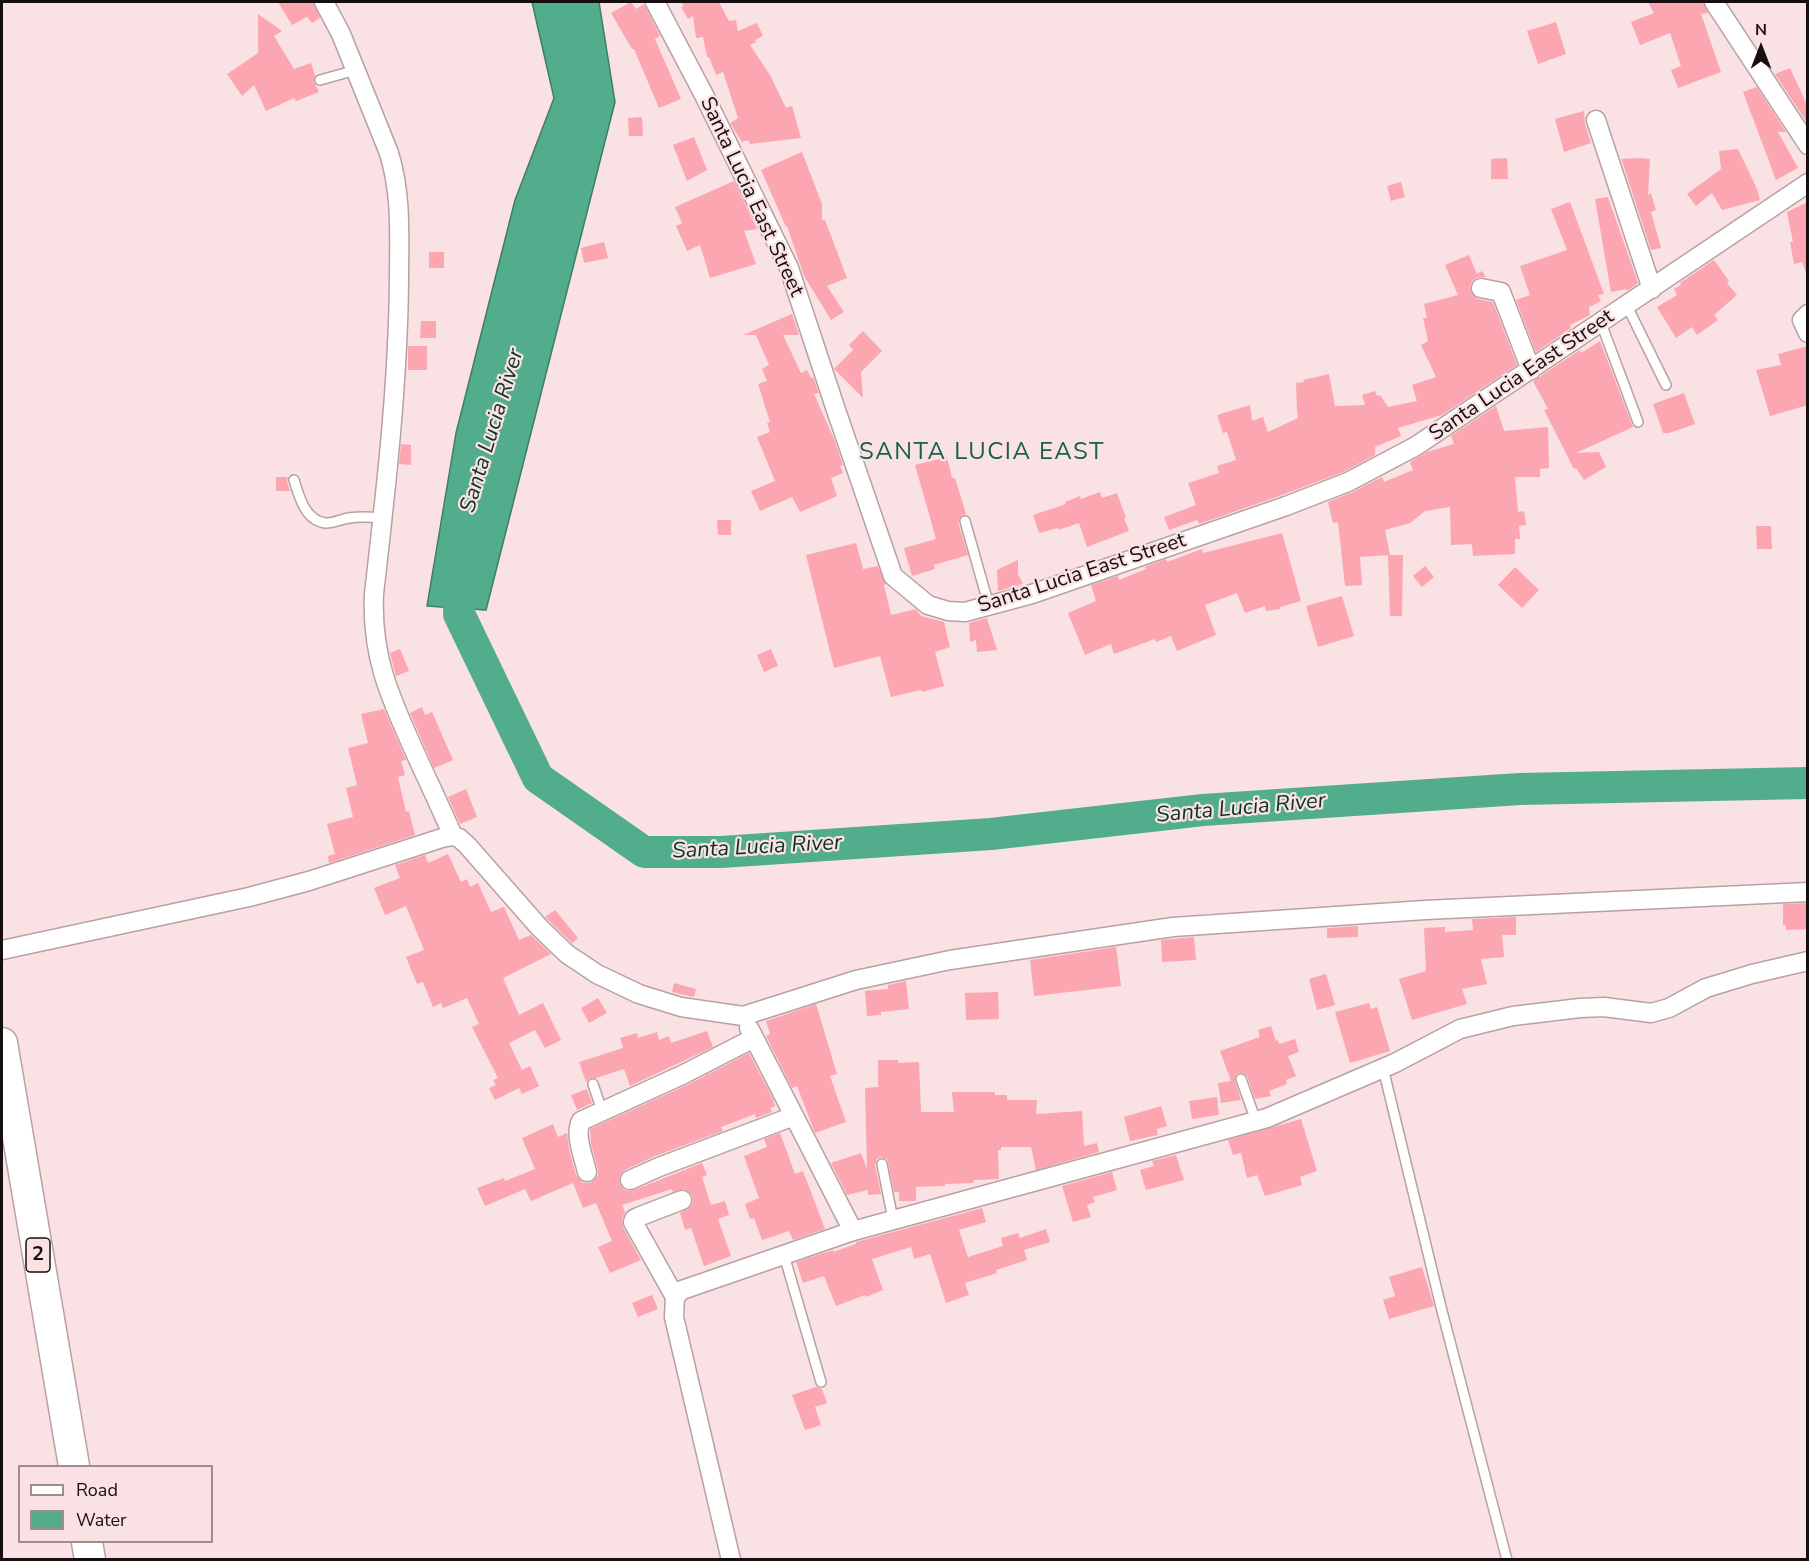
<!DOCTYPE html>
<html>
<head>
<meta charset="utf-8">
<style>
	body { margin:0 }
	#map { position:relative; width:1809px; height:1561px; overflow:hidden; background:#fae1e3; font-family:"Nunito Sans",sans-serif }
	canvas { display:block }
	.frame { position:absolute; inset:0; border:3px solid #160e0f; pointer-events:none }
	.legend { position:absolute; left:18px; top:1465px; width:195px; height:78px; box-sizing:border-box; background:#fae1e3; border:2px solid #9f8d8e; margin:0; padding:8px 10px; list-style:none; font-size:18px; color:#160e0f }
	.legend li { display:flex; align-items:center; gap:12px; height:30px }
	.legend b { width:30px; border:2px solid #9f8d8e }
	.north { position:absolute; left:1731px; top:18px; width:60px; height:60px; -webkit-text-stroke:4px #fae1e3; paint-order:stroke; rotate:0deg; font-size:16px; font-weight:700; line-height:24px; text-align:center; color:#160e0f }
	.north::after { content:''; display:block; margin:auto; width:21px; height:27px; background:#160e0f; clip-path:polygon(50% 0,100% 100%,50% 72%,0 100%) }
</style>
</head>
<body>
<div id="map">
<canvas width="1809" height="1561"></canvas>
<div class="frame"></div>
<ul class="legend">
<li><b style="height:8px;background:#fff"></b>Road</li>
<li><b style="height:16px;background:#52ad8c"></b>Water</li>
</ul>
<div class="north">N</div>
</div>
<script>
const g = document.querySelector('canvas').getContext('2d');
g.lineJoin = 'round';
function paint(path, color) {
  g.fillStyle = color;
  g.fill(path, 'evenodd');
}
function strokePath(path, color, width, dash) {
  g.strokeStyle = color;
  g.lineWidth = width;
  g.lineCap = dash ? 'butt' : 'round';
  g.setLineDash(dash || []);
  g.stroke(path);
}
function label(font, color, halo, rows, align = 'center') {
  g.font = font + ' "Nunito Sans",sans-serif';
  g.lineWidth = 4.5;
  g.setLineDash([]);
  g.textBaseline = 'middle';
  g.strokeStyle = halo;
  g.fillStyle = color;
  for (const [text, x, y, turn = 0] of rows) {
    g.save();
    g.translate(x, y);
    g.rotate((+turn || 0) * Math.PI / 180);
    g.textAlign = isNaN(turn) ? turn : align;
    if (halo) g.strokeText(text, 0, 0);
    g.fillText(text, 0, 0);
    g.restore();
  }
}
const water = new Path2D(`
	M532 2H599L615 102 486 610 427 606 456 433 515 200 554 98Z`);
paint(water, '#52ad8c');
strokePath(water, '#407d66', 1.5);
strokePath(new Path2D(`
	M460 565 459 614 538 778 644 852H721L991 834 1203 810 1520 789 1808 783`), '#52ad8c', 32);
paint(new Path2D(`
	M278 2H313L320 18 312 23 307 17 292 25Z
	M631 2 636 9 644 4 660 36 655 39 681 99 659 108 634 49H632L611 13Z
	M681 2H720H719L729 21 736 20 738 31 757 23 763 36 755 40 756 42 750 45 770 75 786 108 792 106 801 138 750 144 748 140 742 142 730 123 738 118 723 72 716 75 709 57H707L703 37 696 38 693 16 688 19 681 7 684 6Z
	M1648 2H1703L1708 13 1701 14 1721 72 1678 88 1671 70 1681 66 1670 33 1640 45 1631 22 1654 13Z
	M258 14 282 31 274 36 294 69 311 63 315 75 314 82 319 92 296 101 294 98 266 111 254 85 242 96 227 74 258 53Z
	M1556 22 1566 54 1538 64 1527 31Z
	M1790 68 1808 107V124L1775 74Z
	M1757 87 1786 132H1778L1798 168 1776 180 1743 92Z
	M1584 111 1585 124 1591 143 1564 152 1555 119Z
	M642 117 643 136H629L628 118Z
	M694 137 707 170 687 181 673 145Z
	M1738 149 1757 189 1760 200 1722 210 1712 193 1696 206 1687 194 1721 169 1719 151Z
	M802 152 822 204V220H825L847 278 827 286 844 312 831 320 804 276 787 226 786 227 761 170Z
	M1507 158 1508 179H1491V159Z
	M1640 158 1650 159 1648 195 1651 193 1656 210 1651 212 1661 248 1651 250 1622 161 1621 159Z
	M734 181 757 229 744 231 756 264 710 278 700 245 687 251 676 226 682 223 675 207Z
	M1401 182 1405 197 1391 201 1387 186Z
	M1608 197 1638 283 1627 291 1626 289 1611 292 1595 199Z
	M1570 202 1604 294 1598 295 1601 301 1589 307 1590 315 1570 325 1571 328 1536 352 1516 300 1530 295 1520 266 1567 250 1551 209Z
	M1808 202V275H1807L1802 262 1794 264 1790 242H1793L1787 212Z
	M604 242 608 258 584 263 581 248Z
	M429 252H444V268H429Z
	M1469 255 1477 274 1482 271 1486 277H1478L1473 280 1470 286 1471 292 1478 299 1493 302 1517 365 1442 415 1398 428 1401 436 1375 447V455L1343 472 1282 495 1199 524 1197 520 1169 530 1164 517 1196 505 1188 483 1219 473 1217 466 1236 460 1227 432 1223 433 1217 415 1250 405 1252 421 1263 417 1268 432 1298 418 1297 410 1296 383 1304 382 1303 380 1329 374 1335 406 1365 405 1362 395 1375 391 1377 396 1380 395 1388 407 1417 401 1412 385 1436 377 1421 345 1428 341 1423 318H1427L1424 304 1458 295 1445 265Z
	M1714 260 1729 281 1727 283 1737 295 1714 315 1718 320 1697 335 1692 327 1676 338 1657 307 1677 295 1674 289 1681 285 1680 283Z
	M792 314 799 335H783L801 373 807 370 811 378 813 377 819 393 814 394 834 439 843 465 840 466 843 473 831 478 837 496 800 512 792 497 760 511 751 491 775 481 757 437 770 432 767 423 770 422 758 384 767 381 762 369 769 365 756 335H743Z
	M421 321H436V338H420Z
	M863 331 882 351 861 372 863 398 834 369 853 350 849 345Z
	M1600 341 1633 427 1576 453 1599 452 1606 467 1584 480 1576 468 1574 469 1544 410 1548 409 1533 381 1580 350 1581 353Z
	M408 346H427V370H408Z
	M1808 346V405L1770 416 1756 370 1781 365 1778 354Z
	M1684 393 1695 424 1669 433H1663L1653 404Z
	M1496 406 1504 431 1548 427 1549 468 1540 469V477H1515L1518 512 1524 511 1526 525 1519 526 1520 539H1515V554L1473 556 1472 544 1451 545 1450 507 1425 511 1410 523 1385 530 1390 555 1360 557 1362 585 1345 586 1338 522 1333 523 1328 502 1353 492 1382 477 1384 482 1413 470 1410 462 1427 452 1454 444 1451 436Z
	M401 444 411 445V465L399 464Z
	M947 457 952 478H955L966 514 961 516 958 522 968 555 934 565 935 569 912 576 904 548 936 539 915 465Z
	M276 477H288L287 481 290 491H276Z
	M1100 492 1102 498 1117 493 1126 518H1124L1129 531 1087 547 1079 523 1058 530V528L1039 533 1033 515 1066 504 1065 502 1080 496 1081 499Z
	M717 520H731V535H718Z
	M1756 526H1771L1772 549H1757Z
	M1282 533 1301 601 1280 607V609L1266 611 1265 606 1245 613 1237 593 1205 605 1216 635 1177 651 1171 636 1156 642 1155 639 1114 654 1111 644 1085 655 1068 613 1096 601 1091 585 1118 576 1119 580 1146 569 1145 567 1166 559 1167 562 1202 549 1203 553Z
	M856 543 863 569 878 566 886 584 884 585 891 615 916 609 921 616 944 622 950 647 935 652 944 686 922 692 921 690 891 697 880 656 834 668 806 555Z
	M1388 555H1403L1402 616H1390Z
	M1018 560V574L1023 584 998 591 997 570Z
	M1425 566 1434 577 1422 587 1413 576Z
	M1515 567 1539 590 1522 608 1498 585Z
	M1342 596 1354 636 1318 647 1306 606Z
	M987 618 997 650 977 652 976 640 970 642 969 623Z
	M400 649 409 671 396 676 390 653Z
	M771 649 778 666 764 672 757 655Z
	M422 707 425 715 432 712 453 760 434 768 410 713Z
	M384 709 406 760 401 761 405 775 398 777 406 812 409 811 415 835 329 863 328 856 335 854 327 824 353 817 346 788 357 785 348 748 368 743 361 714Z
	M466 789 477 817 460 824 448 797Z
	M448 854 461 882 467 879 470 887 478 883 491 912 504 907 519 940 531 935 551 954 503 978 519 1015 543 1003 561 1040 545 1048 535 1030 509 1043 522 1070 530 1066 539 1086 522 1094 519 1088 495 1100 489 1088 496 1085 493 1080 498 1078 472 1027 479 1024 467 998 443 1008 441 1003 433 1007 423 982 417 984 406 957 424 950 406 906 385 915 374 888 400 878 395 865 425 855 428 863Z
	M1808 903V929L1786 930V925H1783V904Z
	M555 910 578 938 572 943 545 917Z
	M1516 917V935H1502L1504 957 1481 959 1487 984 1462 989 1467 1004 1412 1020 1399 979 1426 971 1424 928 1445 927V932L1473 930 1472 919Z
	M1358 926V937L1327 938V928Z
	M1194 937 1196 960 1162 962 1161 940Z
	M1116 947 1121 986 1034 996 1030 960Z
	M1326 974 1335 1005 1317 1010 1309 979Z
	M906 981 909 1009 881 1012V1015L867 1016 865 991 888 989V985Z
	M674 983 696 989 694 997 672 992Z
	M998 992 999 1019 966 1020 965 993Z
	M598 998 607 1013 589 1023 581 1008Z
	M1369 1003 1371 1009 1377 1007 1390 1051 1350 1063 1335 1012Z
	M816 1004 837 1074 830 1076 846 1122 815 1133 797 1086 792 1088 766 1036 770 1034 766 1021Z
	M1271 1026 1276 1041 1278 1040 1279 1044 1295 1039 1299 1052 1288 1056 1296 1076 1286 1080 1287 1084 1269 1091 1271 1096 1255 1099 1247 1076 1243 1073H1238L1236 1075 1235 1081 1241 1100 1221 1103 1218 1083 1231 1081 1220 1051 1260 1037 1258 1030Z
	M707 1031 713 1047 630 1086 624 1069 596 1078H590L586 1082 579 1062 623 1048 620 1038 637 1033 638 1038 657 1032 659 1040 669 1036 671 1043Z
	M749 1053 773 1099 775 1106 770 1108 772 1112 756 1118 755 1114 721 1127 723 1131 655 1156 625 1170 621 1174 619 1179 623 1189 628 1191 634 1190 702 1163 707 1175 702 1177 711 1205 725 1201 729 1215 718 1219 731 1256 704 1266 691 1228 685 1230 680 1213 690 1207 693 1202 692 1195 684 1189 673 1192 672 1189 622 1205 625 1212 622 1219 623 1227 641 1260 610 1273 598 1247 612 1241 596 1203 583 1208 573 1183 531 1201 525 1189 485 1206 477 1188 504 1178 505 1181 535 1169 522 1138 553 1124 558 1137 567 1133 569 1149 576 1175 583 1183H590L598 1176V1170L591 1144 590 1129 687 1085Z
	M878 1060H898V1063L919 1062 921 1112H954L952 1092H995V1095H1007V1100H1037L1036 1114 1082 1111 1084 1146 1097 1143 1099 1152 1036 1170 1031 1147H1001V1150H998L999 1179 973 1180 974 1183 945 1184V1186L916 1187V1201H899V1192H894L888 1162 887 1159 881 1157 877 1159 875 1165 881 1194 868 1195V1190L847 1195 831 1163 861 1153 867 1169 865 1088 878 1087Z
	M587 1089 592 1103 577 1110 571 1095Z
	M1217 1097 1219 1115 1192 1119 1189 1101Z
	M1161 1106 1167 1126 1157 1129 1158 1135 1130 1141 1124 1117Z
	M1301 1119 1317 1171 1300 1177 1302 1185 1265 1196 1257 1175 1247 1178 1241 1153 1233 1155 1228 1140Z
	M780 1133 795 1174 803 1171 825 1229 793 1240 789 1231 762 1240 754 1218 750 1219 745 1204 759 1198 744 1156 767 1147 764 1139Z
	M1176 1155 1184 1180 1146 1190 1140 1170 1154 1166 1152 1161Z
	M1112 1172 1117 1190 1093 1197 1095 1202 1087 1205 1091 1217 1073 1222 1062 1186Z
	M982 1208 986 1222 959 1230 968 1257 1003 1246 1001 1238 1018 1233 1020 1238 1046 1229 1050 1242 1024 1250 1027 1260 996 1270 997 1273 965 1283 969 1295 946 1303 930 1254 914 1259 911 1247 872 1259 883 1290 866 1297 865 1295 836 1306 824 1276 803 1283 796 1262 833 1250V1252L856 1244V1242Z
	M1422 1267 1434 1306 1389 1319 1383 1300 1395 1296 1389 1277Z
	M652 1295 658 1309 638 1317 632 1303Z
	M816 1387 822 1389 827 1403 815 1407 821 1425 805 1430 792 1395Z`), '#fba6b1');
const service = new Path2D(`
	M320 80 356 70
	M1627 306 1666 385
	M1601 323 1638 422
	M294 480C299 496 305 521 326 523 334 523 342 519 349 518 360 516 372 517 383 518
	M965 521 989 606
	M1383 1068 1441 1307 1507 1560
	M1241 1079 1256 1121
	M593 1084 602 1111
	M882 1164 893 1220
	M784 1255 821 1382`);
const minor = new Path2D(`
	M324 2 341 34 389 153C402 196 399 236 399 280 398 385 386 489 374 594 371 654 389 695 413 748 426 777 440 806 453 836
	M655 2 704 95 789 268 837 413 893 576 928 605 948 611 965 612 1032 594 1286 506 1348 482 1416 446 1808 183
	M1714 2 1808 145
	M1596 120 1652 289
	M1481 288 1501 292 1531 370
	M1808 314 1802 320 1808 333
	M2 950 249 897 309 881 442 838 453 836 459 838 467 845 539 927 567 954 597 974 639 994 681 1007 743 1016 856 980 950 960 1173 927 1425 910 1808 892
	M749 1028 853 1231
	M587 1172C584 1158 574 1135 581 1121L682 1075 754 1038
	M630 1180 659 1167 794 1116
	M675 1297 633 1222 634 1219 638 1217 682 1200
	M731 1560 674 1317 675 1297 682 1290 853 1231 1267 1118 1395 1063 1460 1029 1513 1016 1580 1008 1604 1007 1651 1013 1669 1008 1706 988 1752 974 1808 961`);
const trunk = new Path2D(`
	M2 1043 74 1466
	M87 1542 90 1560`);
strokePath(service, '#b8a1a3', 12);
strokePath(minor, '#b8a1a3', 21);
strokePath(trunk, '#b8a1a3', 33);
strokePath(service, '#fff', 9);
strokePath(minor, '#fff', 18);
strokePath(trunk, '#fff', 30);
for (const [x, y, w] of [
	[38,1255,24]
]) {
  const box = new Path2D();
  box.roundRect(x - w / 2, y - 17, w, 34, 4.5);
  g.fillStyle = '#fae1e3';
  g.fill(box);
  strokePath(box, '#160e0f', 1.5);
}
label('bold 20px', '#160e0f', null, [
	["2",38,1255]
]);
label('21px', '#160e0f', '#fae1e3', [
	["Santa Lucia East Street",751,197,65],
	["Santa Lucia East Street",1522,376,-34],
	["Santa Lucia East Street",1082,574,-18]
]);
label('italic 22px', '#093326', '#fae1e3', [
	["Santa Lucia River",493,431,-73],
	["Santa Lucia River",1241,809,-5],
	["Santa Lucia River",757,848,-3]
]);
g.letterSpacing = '1.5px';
label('24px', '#176048', '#fae1e3', [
	["SANTA LUCIA EAST",982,453]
]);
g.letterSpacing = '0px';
</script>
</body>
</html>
